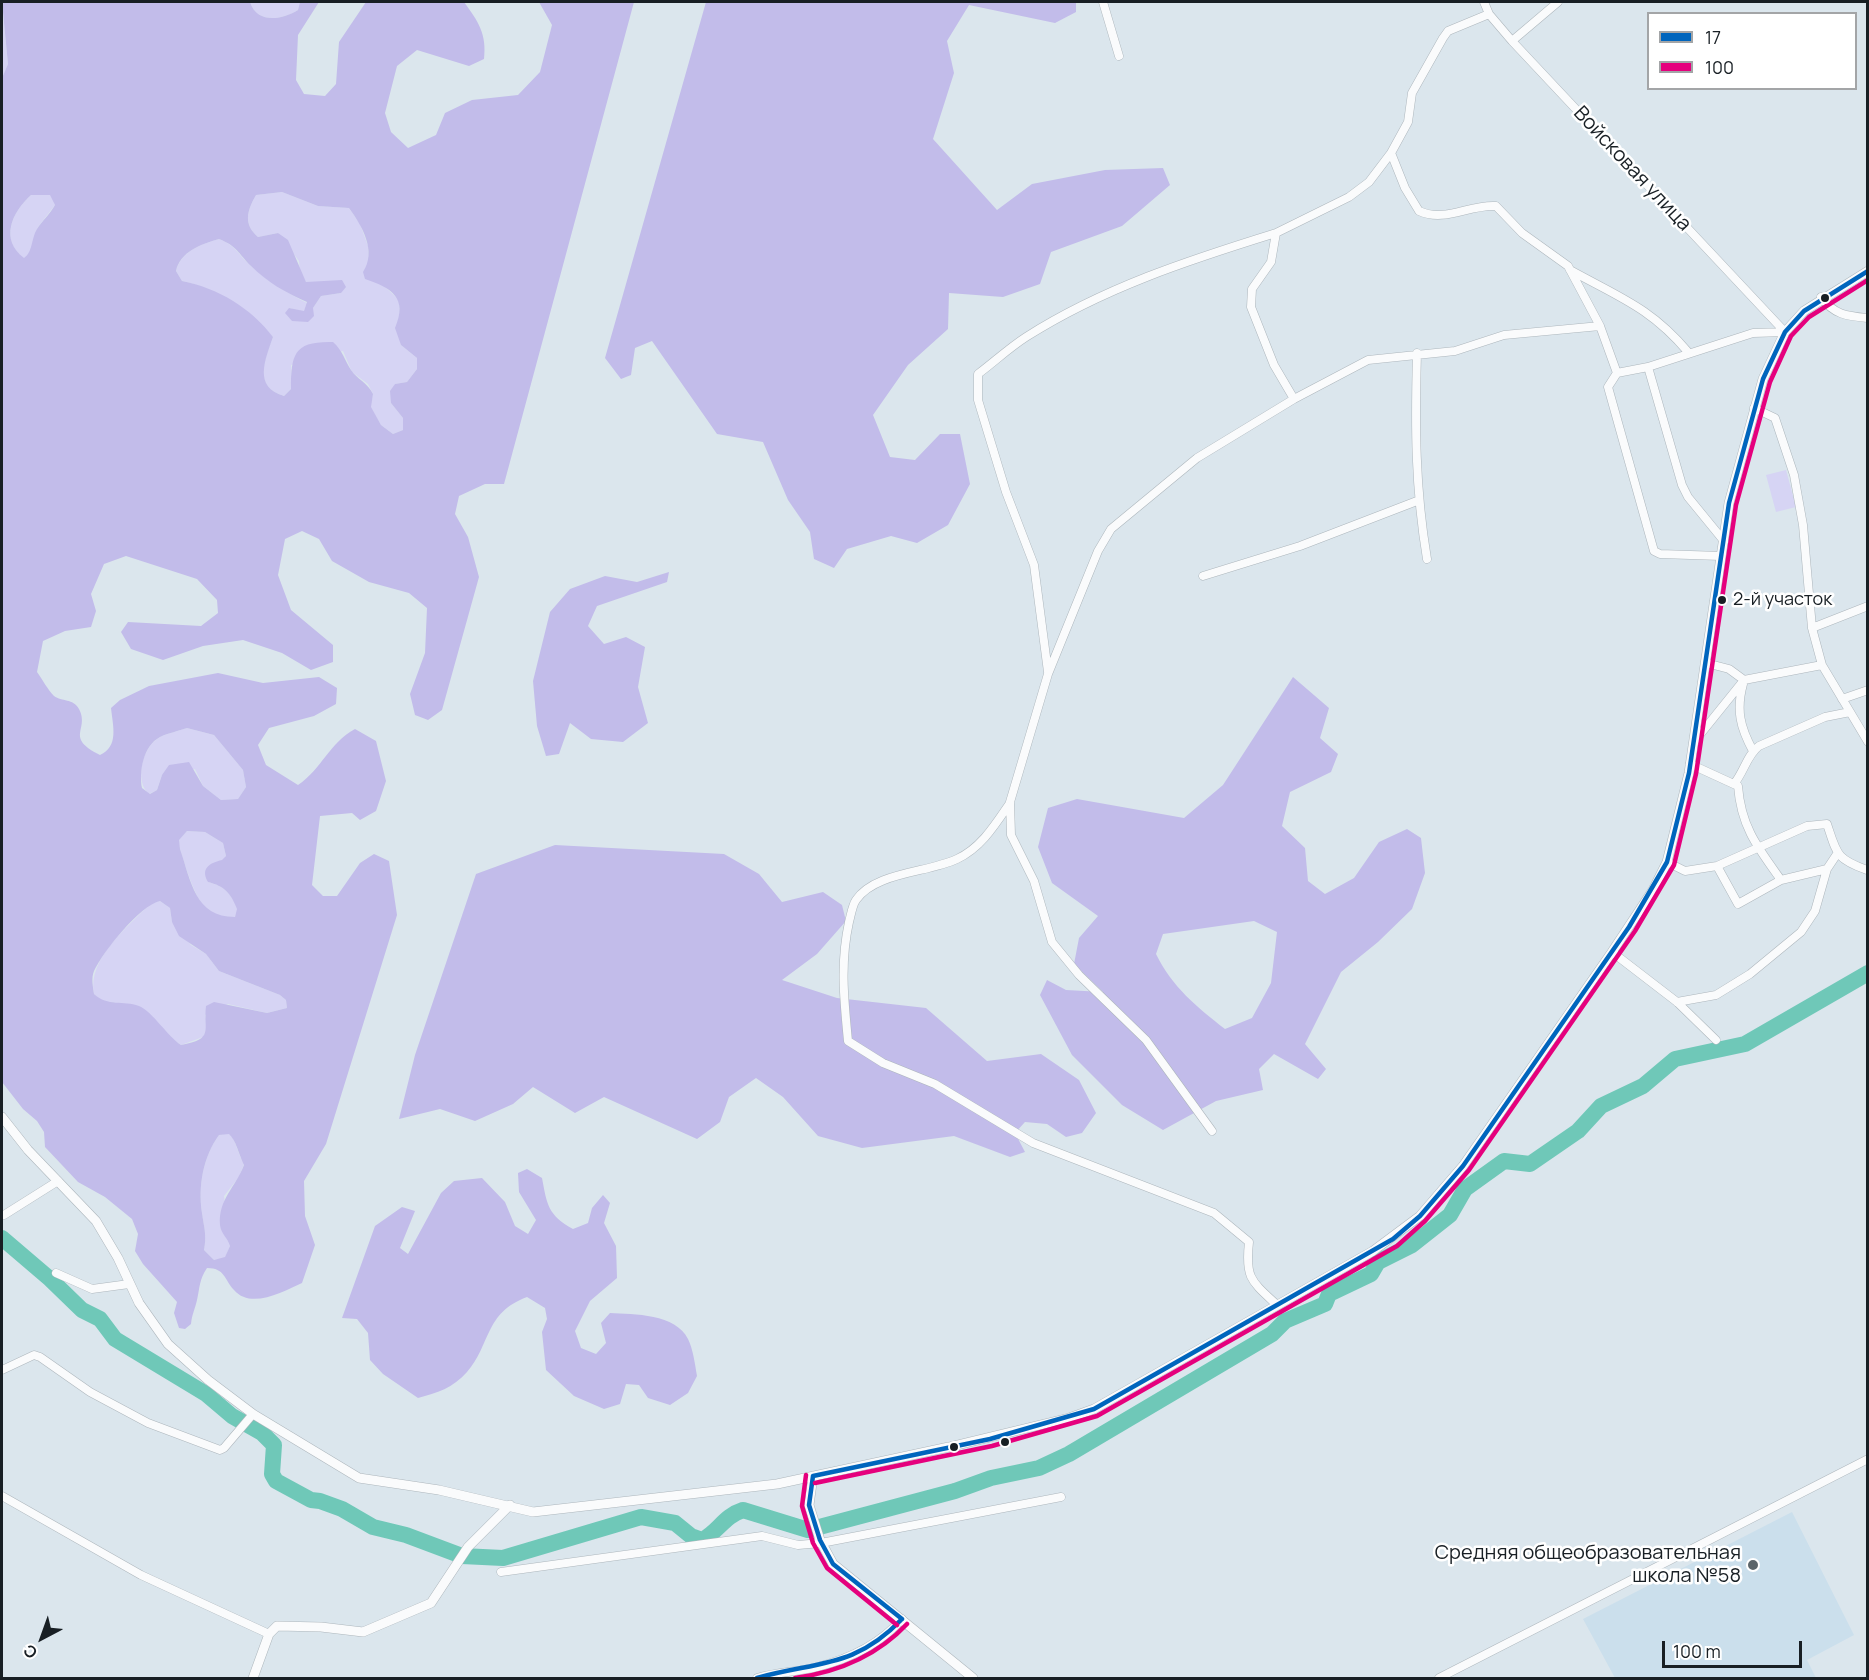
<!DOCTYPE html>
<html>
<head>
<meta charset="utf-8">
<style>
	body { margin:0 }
	#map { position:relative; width:1869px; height:1680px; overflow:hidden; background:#dbe6ed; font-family:Manrope,sans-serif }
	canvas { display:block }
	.frame { position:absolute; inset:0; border:3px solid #181f24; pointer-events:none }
	.legend { position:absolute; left:1647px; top:12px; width:210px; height:78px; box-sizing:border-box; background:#fff; border:2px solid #a3a5a7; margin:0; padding:8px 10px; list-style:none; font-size:18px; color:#181f24 }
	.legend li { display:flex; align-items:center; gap:12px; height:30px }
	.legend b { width:30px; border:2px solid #a3a5a7 }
	.north { position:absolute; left:12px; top:1608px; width:60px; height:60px; -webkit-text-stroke:4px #fff; paint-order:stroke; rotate:221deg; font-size:16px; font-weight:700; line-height:24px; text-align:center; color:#181f24 }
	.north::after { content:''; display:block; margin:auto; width:21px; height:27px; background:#181f24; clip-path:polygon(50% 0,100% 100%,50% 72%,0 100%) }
	.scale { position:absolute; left:1662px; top:1641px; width:140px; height:27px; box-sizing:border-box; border:3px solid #181f24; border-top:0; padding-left:8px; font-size:18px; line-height:21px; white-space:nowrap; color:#181f24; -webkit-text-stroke:4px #fff; paint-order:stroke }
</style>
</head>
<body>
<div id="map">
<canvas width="1869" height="1680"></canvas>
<div class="frame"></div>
<ul class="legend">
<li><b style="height:8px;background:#0065bd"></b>17</li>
<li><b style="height:8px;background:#e5007d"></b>100</li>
</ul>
<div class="north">С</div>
<div class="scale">100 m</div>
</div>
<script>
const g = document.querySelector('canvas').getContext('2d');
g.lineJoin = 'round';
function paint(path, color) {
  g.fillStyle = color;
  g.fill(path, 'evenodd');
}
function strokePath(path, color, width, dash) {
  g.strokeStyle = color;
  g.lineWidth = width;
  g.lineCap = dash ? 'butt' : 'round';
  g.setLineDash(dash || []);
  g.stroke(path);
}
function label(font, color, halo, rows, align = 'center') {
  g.font = font + ' Manrope,sans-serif';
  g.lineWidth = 5;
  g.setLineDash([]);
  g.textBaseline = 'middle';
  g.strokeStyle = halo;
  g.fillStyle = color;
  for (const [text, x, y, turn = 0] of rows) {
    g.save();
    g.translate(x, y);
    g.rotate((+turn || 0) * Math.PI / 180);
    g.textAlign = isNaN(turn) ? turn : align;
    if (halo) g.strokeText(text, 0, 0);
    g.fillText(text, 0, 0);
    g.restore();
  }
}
paint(new Path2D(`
	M1792 1512 1854 1635 1807 1660 1816 1678H1615L1583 1619Z`), '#cbdfec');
paint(new Path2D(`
	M250 2H300L298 10C282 20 257 24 250 2Z
	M2 5 8 64 2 78Z
	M282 192 318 206 349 208 360 224 368 246 369 262 383 285 399 300 401 345 417 358V369L407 382 395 384 391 403 403 418V430L393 434 381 425 370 407 373 394 368 384 352 372 343 351 291 365 292 388 284 396C253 387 264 360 273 337 245 311 221 289 182 281L176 271C181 252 200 244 219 239 237 246 237 254 251 266 268 281 287 293 307 303L304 312 289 308 292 321 313 308 321 296 341 293 306 282 300 273 299 261 278 233 258 237C243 224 247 211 256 195Z
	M31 195H51L55 205 38 227 30 254 24 259C0 240 11 213 31 195Z
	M1786 470 1796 507 1776 512 1766 475Z
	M187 728 214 735 243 770 246 787 238 799 221 800 203 786 195 769 162 775 157 790 149 794C134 781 142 747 160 737 168 733 179 731 187 728Z
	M187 831 205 832 223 843 226 856 208 882C224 886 231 893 238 909L235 917C227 917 219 917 211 913 197 906 185 865 180 849L178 840Z
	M160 901 170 908 172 922 191 945 206 954 219 971 280 995 286 1000 287 1008 267 1013 228 1004 205 1015 208 1028 203 1037 181 1045 169 1037 158 1023 116 1003 101 1001 94 994C87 958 129 926 152 902Z
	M229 1133C236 1140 238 1155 244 1164L239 1177 224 1196 230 1246 225 1258 214 1260 204 1250C207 1235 204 1228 202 1213 198 1186 203 1157 219 1135Z`), '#d6d4f4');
paint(new Path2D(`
	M2 2H250C257 24 282 20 298 10L300 2H319L298 35 296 80 304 94 325 96 336 84 339 42 366 2H464C478 21 487 34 484 59L469 66 417 50 397 66 385 113 391 132 408 148 436 135 445 113 472 100 518 95 540 72 552 25 539 2H634L504 484H485L459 496 455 514 468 537 479 577 442 710 428 720 415 715 410 694 425 653 427 608 409 593 369 582 332 561 319 539 302 531 285 539 278 575 291 610 333 645V662L311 670 282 653 243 640 203 646 163 660 131 649 121 632 128 622 201 626 218 613 217 600 197 579 126 556 104 564 91 594 96 611 91 627 65 631 43 641 37 672C42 679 48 690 54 696 62 702 73 698 79 709 90 730 64 737 100 755 119 746 113 727 111 708L120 700 149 686 218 673 263 683 319 677 337 688 336 704 314 716 269 728 258 745 266 765 298 785C322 769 329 743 355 729L376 741 386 781 376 811 360 820 352 813 320 816 312 885 323 896H337L360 863 374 854 389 861 397 915 326 1144 304 1181 305 1216 315 1245 302 1283C284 1291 251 1310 234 1290 224 1279 225 1268 207 1268 199 1280 200 1287 197 1300 195 1309 192 1314 191 1324L185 1329 179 1328 174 1313 177 1302 143 1264 135 1251 138 1234 132 1219 105 1197 78 1182 45 1147 44 1132 37 1121 23 1109 2 1082V78L8 64ZM282 192 318 206 349 208C362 226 377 251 363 272L365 279C392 288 408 298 395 328L401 345 417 358V369L407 382 395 384 390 391 391 403 403 418V430L393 434 381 425 371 407 373 394C368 383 357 379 351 370 344 359 343 351 333 342 294 341 291 354 291 389L284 396C253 387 265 360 273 337 251 308 218 288 182 281L176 271C180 252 201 244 219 239 237 246 238 253 251 266 267 282 286 293 307 302L304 311 289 308 285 313 292 321 308 322 314 316 313 308 321 296 341 293 346 287 342 280 306 282 288 240 278 233 258 237C243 224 247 211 256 195ZM31 195H50L55 205C50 214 42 221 37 229 31 239 33 252 24 258 0 240 11 213 31 195ZM187 728 214 735 243 770 246 787 238 799 221 800 203 786 189 762 169 765 162 775 157 790 150 794 142 788C139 772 143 746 160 737 168 733 179 731 187 728ZM187 831 205 832 223 843 226 856 222 860C210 863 200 868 208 882 224 886 231 893 237 909L235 917C195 917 191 881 180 849L179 840ZM160 901 170 908 172 922 179 936 206 954 219 971 280 995 286 1000 287 1008 267 1013 214 1002 206 1006C203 1030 215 1039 181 1045 167 1036 153 1012 139 1006 123 1000 108 1007 94 994 93 987 91 978 94 971 103 952 140 905 160 901ZM229 1134C236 1140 239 1155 244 1165 236 1187 218 1199 220 1225 221 1234 228 1238 230 1246L225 1257 214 1260 204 1250C207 1235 204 1228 202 1213 198 1186 203 1157 219 1135Z
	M706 2H1076V12L1055 23 969 5 947 41 954 73 933 139 997 210 1032 184 1105 170 1163 168 1170 185 1122 226 1051 252 1040 284 1003 297 949 293 948 329 908 365 873 415 890 457 915 460 940 434H960L970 484 948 525 917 543 891 536 847 549 834 568 814 559 810 532 788 500 763 442 717 434 652 341 635 348 631 375 621 379 605 358Z
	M669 572 667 582 597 606 588 626 604 644 626 637 645 647 638 687 648 723 623 742 591 739 570 723 559 754 546 756 537 726 533 681 550 612 570 589 605 576 637 582Z
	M1293 677 1329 708 1320 738 1338 754 1331 772 1290 792 1282 826 1305 848 1308 881 1325 894 1354 878 1379 842 1407 829 1421 838 1425 873 1412 909 1378 942 1341 972 1305 1044 1326 1069 1318 1079 1274 1054 1259 1069 1263 1090 1216 1101 1163 1130 1122 1105 1072 1055 1040 995 1047 980 1066 990 1103 992 1074 964 1079 938 1098 916 1052 883 1038 847 1048 808 1077 799 1184 818 1223 785ZM1254 921 1277 932 1271 983 1252 1018 1225 1029C1197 1007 1172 987 1156 954L1163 934Z
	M555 845 724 854 759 874 782 902 823 892 842 905 846 921 817 954 782 980 837 998 926 1008 987 1061 1041 1054 1079 1080 1096 1113 1082 1133 1066 1137 1047 1124 1025 1122 1015 1133 1025 1152 1010 1157 954 1136 862 1148 818 1136 783 1097 756 1078 729 1097 720 1122 697 1139 604 1097 575 1113 533 1087 513 1104 475 1121 440 1109 399 1119 415 1055 476 874Z
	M527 1169 542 1178C547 1205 548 1215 573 1229L588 1223 592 1208 603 1195 610 1203 604 1223 616 1246 617 1278 590 1301 575 1331 581 1348 596 1354 606 1343 601 1323 610 1313C634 1314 676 1314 688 1339 693 1349 695 1364 697 1376L688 1393 670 1405 648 1398 639 1385 626 1384 620 1404 604 1409 574 1396 546 1370 542 1332 547 1319 545 1308 527 1297C484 1313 491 1345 467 1372 453 1388 437 1393 418 1398L383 1374 370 1360 368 1333 357 1319 342 1318 375 1226 402 1207 415 1211 400 1248 408 1254 441 1193 454 1181 482 1178 505 1202 515 1226 528 1234 536 1220 519 1192 518 1173Z`), '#c2bcea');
strokePath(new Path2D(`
	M2 1238 50 1279 82 1310 100 1319 115 1339 206 1394 232 1416 262 1433 274 1445 272 1474 276 1481 311 1500 320 1501 342 1509 373 1527 406 1535 462 1556 503 1558 641 1517 675 1523 691 1536 702 1540C718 1532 724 1516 743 1510L808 1530 955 1491 991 1478 1039 1468 1069 1454 1272 1334 1285 1321 1325 1304 1329 1294 1371 1274 1378 1262 1412 1245 1450 1215 1465 1189 1504 1161 1530 1164 1578 1131 1601 1106 1643 1086 1675 1059 1745 1044 1868 973`), '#6fc8b8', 16);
const minor = new Path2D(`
	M1103 2 1119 56
	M1484 2 1489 14 1512 41 1785 332
	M1489 14 1448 31 1443 38 1412 93 1408 122 1391 153 1405 188 1419 211C1445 223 1469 204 1496 206L1522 233 1568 266 1600 326 1617 373 1648 367 1753 333 1785 332
	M1512 41 1558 2
	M1391 153 1369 182 1349 197 1276 233 1271 262 1252 289 1251 307 1274 365 1294 399 1368 360 1455 351 1504 335 1600 326
	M1570 270C1619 297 1651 308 1688 352
	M1821 297C1834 315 1847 316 1868 318
	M1417 353C1415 426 1415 487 1427 559
	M1648 367 1682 485 1688 497 1724 541
	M1617 373 1608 387 1654 551 1660 554 1721 556
	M1754 408 1775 418 1794 475 1803 525 1812 628
	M1203 576 1300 546 1417 501
	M1706 663 1729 669 1744 680
	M1822 665 1868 742
	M1048 672 1034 565 1006 492 978 400V374C994 362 1009 348 1026 337 1103 288 1189 260 1276 233
	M1744 680 1822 665 1812 628 1868 606
	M1743 684C1736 710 1740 727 1753 751
	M1842 699 1868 690
	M1694 742 1744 680
	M1690 764 1738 786C1741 827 1758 848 1781 880
	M1734 784C1744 772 1747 755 1759 746L1825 717 1850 712
	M1010 803C995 825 981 848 957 859 927 873 875 872 856 900 852 906 851 915 849 922 840 963 844 1000 848 1041L883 1063 935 1084 1033 1143 1214 1213 1249 1242C1245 1278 1251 1281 1277 1305
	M1667 862 1685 871 1717 866 1807 826 1827 824C1837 854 1836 859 1867 870
	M1717 866 1738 904 1781 880 1827 869 1837 854
	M1612 952 1677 1002 1716 1040
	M1677 1002 1716 995 1750 974 1801 932 1815 911 1827 869
	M1212 1131 1146 1040 1079 975 1052 942 1034 881 1011 835 1010 802 1048 674 1098 551 1111 529 1197 458 1294 399
	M4 1215 58 1181
	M56 1273 92 1289 129 1284
	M2 1370 34 1355 40 1357 90 1392 148 1423 220 1450 224 1448 253 1414
	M2 1496 141 1575 269 1634
	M501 1572 762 1536 798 1545 821 1543 1061 1497
	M757 1678C776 1672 797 1672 817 1667 849 1659 880 1644 902 1619
	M1439 1678 1868 1459`);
const tertiary = new Path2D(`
	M2 1117 28 1150 96 1221 118 1258 139 1303 168 1344 208 1380 253 1414 359 1478 439 1490 533 1512 777 1484 949 1447 1069 1418 1094 1409 1373 1251 1420 1216 1463 1166 1612 952 1653 890 1667 862 1689 773 1729 503 1763 379 1785 332 1804 311 1868 271
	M813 1476 809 1505 820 1540 833 1564 973 1678
	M253 1678 269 1634 277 1626 321 1627 363 1632 431 1603 468 1547 510 1505`);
strokePath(minor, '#adb6bc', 9);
strokePath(tertiary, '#adb6bc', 10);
strokePath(minor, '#fafbfc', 8);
strokePath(tertiary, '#fafbfc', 9);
strokePath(new Path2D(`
	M813 1476 990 1439 1094 1409 1393 1239 1420 1216 1463 1166 1629 927 1667 862 1689 773 1729 503 1763 379 1785 332 1804 311 1868 271
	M813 1476 809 1505 820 1540 833 1564 902 1619
	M757 1678C817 1661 854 1669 902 1619`), '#0065bd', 4.5);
strokePath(new Path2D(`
	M806 1475 802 1506 813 1543 827 1568 897 1625
	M815 1483 992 1446 1097 1416 1397 1246 1425 1221 1469 1170 1635 931 1674 865 1696 774 1736 505 1770 382 1791 336 1809 317 1868 280
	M795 1678C838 1672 877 1656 907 1624`), '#e5007d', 4.5);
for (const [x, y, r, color] of [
	[1825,298,5,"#181f24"],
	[1722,600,5,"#181f24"],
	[1005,1442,5,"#181f24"],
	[954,1447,5,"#181f24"],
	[1753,1565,6,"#5c656a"]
]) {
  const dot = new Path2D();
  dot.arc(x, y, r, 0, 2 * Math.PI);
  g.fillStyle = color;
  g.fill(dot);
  strokePath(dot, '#fff', 2);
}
label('18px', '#181f24', '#fff', [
	["2-й участок",1733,600]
], 'left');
label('20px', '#181f24', '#fff', [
	["Войсковая улица",1632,169,47]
]);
label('20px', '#181f24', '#fff', [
	["Средняя общеобразовательная",1741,1553],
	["школа №58",1741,1576]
], 'right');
</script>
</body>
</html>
